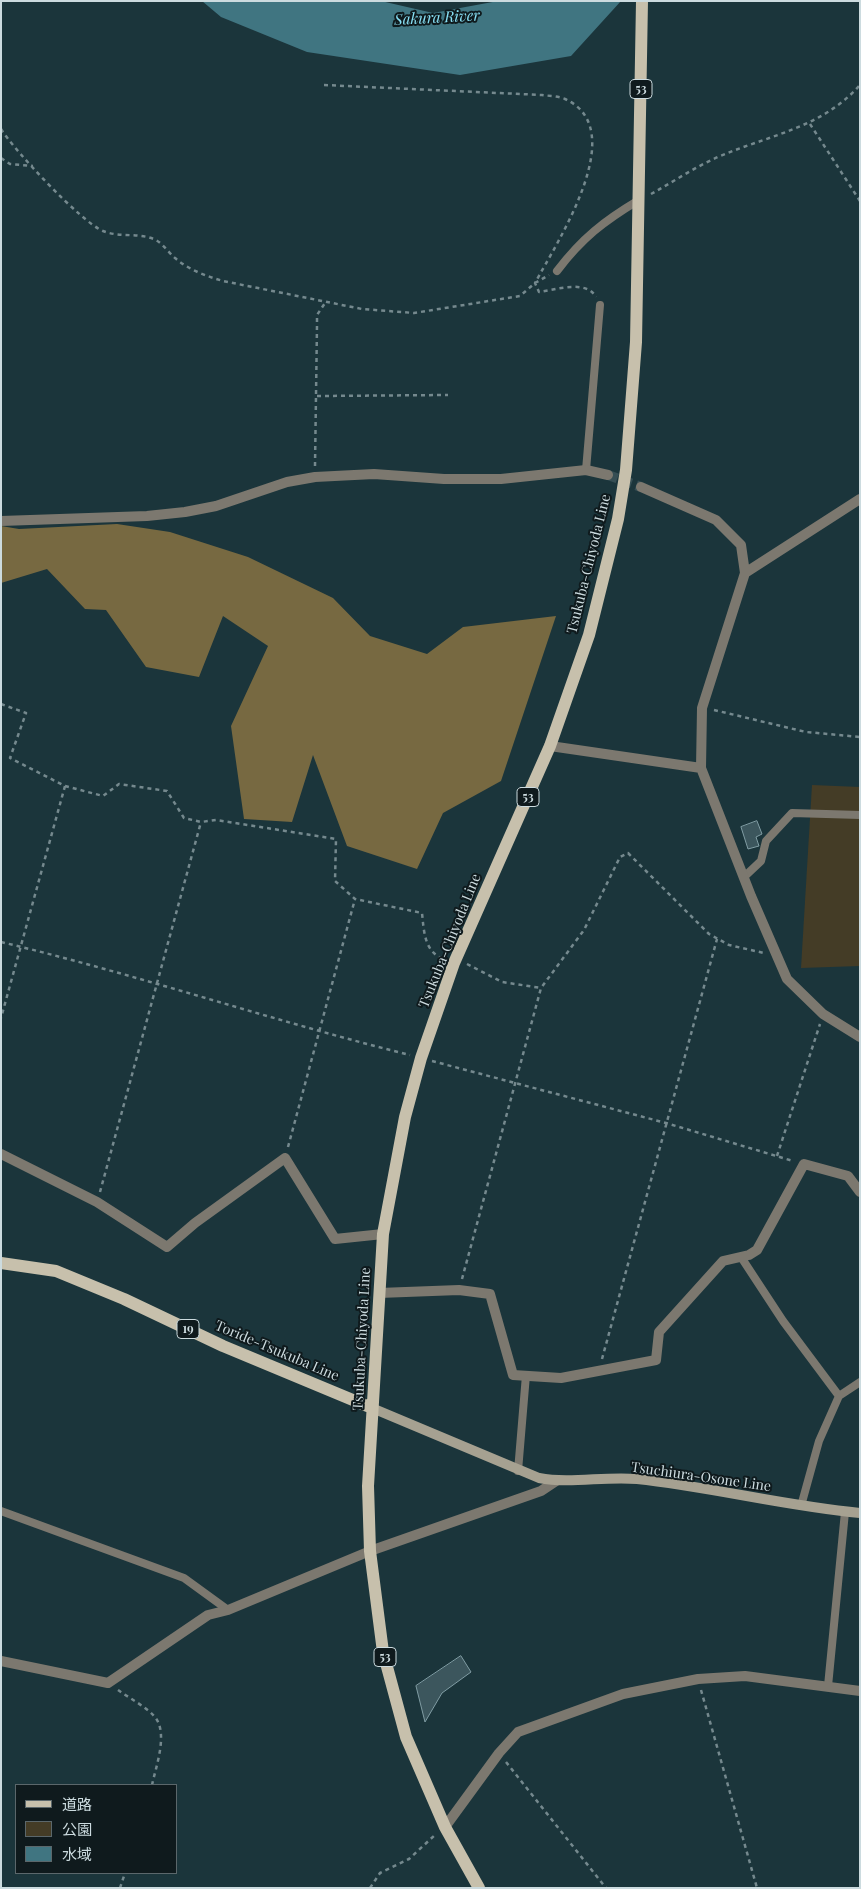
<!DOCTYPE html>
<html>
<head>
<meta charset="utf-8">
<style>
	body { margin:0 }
	#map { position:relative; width:861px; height:1889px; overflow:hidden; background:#1b353b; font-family:"Playfair Display","Noto Sans JP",serif }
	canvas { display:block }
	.frame { position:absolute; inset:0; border:2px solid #ccdbdf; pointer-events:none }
	.legend { position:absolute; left:15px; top:1784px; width:162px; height:90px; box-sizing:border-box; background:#0f1a1d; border:1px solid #5b676b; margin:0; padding:6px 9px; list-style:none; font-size:15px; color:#ccdbdf }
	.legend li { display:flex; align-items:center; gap:10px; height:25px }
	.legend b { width:25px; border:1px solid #5b676b }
</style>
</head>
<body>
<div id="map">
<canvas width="861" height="1889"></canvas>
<div class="frame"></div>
<ul class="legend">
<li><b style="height:6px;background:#c7c0ac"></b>道路</li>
<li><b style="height:14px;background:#443c26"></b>公園</li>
<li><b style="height:14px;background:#407581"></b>水域</li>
</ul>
</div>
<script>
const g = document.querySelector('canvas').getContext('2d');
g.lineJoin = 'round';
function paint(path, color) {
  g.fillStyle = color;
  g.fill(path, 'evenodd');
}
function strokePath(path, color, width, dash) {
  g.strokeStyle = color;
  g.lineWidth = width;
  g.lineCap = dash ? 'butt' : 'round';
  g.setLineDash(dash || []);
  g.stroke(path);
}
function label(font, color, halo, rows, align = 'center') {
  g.font = font + ' "Playfair Display",serif';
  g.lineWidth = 4;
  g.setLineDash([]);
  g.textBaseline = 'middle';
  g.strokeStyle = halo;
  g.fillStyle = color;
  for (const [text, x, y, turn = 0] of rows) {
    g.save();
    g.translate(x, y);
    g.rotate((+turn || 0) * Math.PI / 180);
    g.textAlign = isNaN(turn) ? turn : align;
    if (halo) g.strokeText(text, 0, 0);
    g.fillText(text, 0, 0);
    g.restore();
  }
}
paint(new Path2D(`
	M812 785 860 787V966L801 968Z`), '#443c26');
paint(new Path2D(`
	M117 524 170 532 248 557 333 598 370 636 427 654 463 627 556 616 501 781 443 813 417 869 347 846 313 755 292 822 244 819 231 726 268 646 223 616 199 677 146 667 106 610 85 609 47 569 1 583V526L19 529Z`), '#776941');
paint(new Path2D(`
	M202 1H381L433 13 498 1H621L571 56 460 75 307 52 221 17Z`), '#407581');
const building = new Path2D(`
	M757 821 762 834 756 837 759 846 748 849 741 827Z
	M461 1656 471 1672 442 1693 425 1722 416 1686Z`);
paint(building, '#3c565d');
strokePath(building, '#819da4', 1);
strokePath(new Path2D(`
	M608 475 641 487`), '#364e54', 10, [10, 5]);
strokePath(new Path2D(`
	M324 85 542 95C549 96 558 96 565 99 632 129 557 242 535 283L539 292C555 290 586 279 596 297
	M810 124 860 201
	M1 129C14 150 81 222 103 231 120 238 139 232 156 240 163 244 169 253 175 258 189 270 206 276 223 281L362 309 414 313 520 296 535 283 549 275
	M1 158 10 164 33 166
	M651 194C673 182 695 167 718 157 769 135 822 128 860 85
	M317 396 448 395
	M315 466 317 325V315L325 303
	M1 704 26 713 10 758 65 786 1 1018
	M714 710 806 732 860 737
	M65 786 103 796 119 784 167 791 184 818 201 822 216 820 336 839 335 881 355 899 422 913C424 931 424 951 443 959
	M1 942C139 975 273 1021 410 1055
	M467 964 502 982 541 988
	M432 1061 666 1123 793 1161
	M288 1147 355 899
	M777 1156 820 1024
	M100 1192 201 822
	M462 1279 541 988 584 930 620 857 628 853 709 934 729 945 764 953
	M602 1359 717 939
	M118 1690C129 1698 145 1706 154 1716 169 1732 156 1766 152 1785
	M701 1690 757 1888
	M506 1762 606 1888
	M120 1888 125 1873
	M370 1888 380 1873 409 1859 436 1834`), '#75898e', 2.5, [4, 4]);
strokePath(new Path2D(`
	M557 271C582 238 604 221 639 200
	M586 470 600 305
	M744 877 761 861 766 841 792 813 860 815
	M741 1257 783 1321 839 1396
	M518 1471 526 1375
	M801 1506 819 1441 839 1396 860 1382
	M1 1511 184 1578 228 1610
	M828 1686 845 1512`), '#7c786f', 8);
strokePath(new Path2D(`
	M641 487 716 520 741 545 745 573 702 708 701 768 751 896 787 979 823 1014 860 1037
	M1 521 147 516 185 512 216 506 287 482 315 477 374 474 444 479H501L586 470 608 475
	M745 573 860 499
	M550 746 701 768
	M1 1154 97 1202 167 1247 195 1223 285 1158 335 1239 383 1234
	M379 1293 459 1290 490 1294 513 1375 561 1378 656 1360 659 1332 723 1261 749 1255 757 1250 804 1164 848 1176 860 1192
	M1 1661 108 1683 208 1615 228 1610 370 1551 541 1491 556 1481
	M445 1827 499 1753 518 1732 623 1694 698 1679 745 1676 860 1691`), '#7c786f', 10);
strokePath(new Path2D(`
	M372 1408 539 1478C571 1484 604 1476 637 1479 712 1487 785 1506 860 1513`), '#a6a191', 10);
strokePath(new Path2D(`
	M1 1263 56 1271 124 1299 223 1346 372 1408
	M479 1888 445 1827 406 1737 383 1652 370 1551 368 1486 383 1234 405 1117 421 1058 454 963 550 746 589 635 618 519 626 470 636 342 642 1`), '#c7c0ac', 12);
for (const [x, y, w] of [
	[641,89,22],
	[528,797,22],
	[188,1329,22],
	[385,1657,22]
]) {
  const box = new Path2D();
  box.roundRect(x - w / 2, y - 9.5, w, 19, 4);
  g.fillStyle = '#0f1a1d';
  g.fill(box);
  strokePath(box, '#ccdbdf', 1);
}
label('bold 12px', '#ccdbdf', null, [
	["53",641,89],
	["53",528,797],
	["19",188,1329],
	["53",385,1657]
]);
label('14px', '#ccdbdf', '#0f1a1d', [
	["Tsukuba-Chiyoda Line",589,564,-76],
	["Tsukuba-Chiyoda Line",450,941,-68],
	["Tsukuba-Chiyoda Line",362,1339,-87],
	["Toride-Tsukuba Line",277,1351,23],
	["Tsuchiura-Osone Line",701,1477,8]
]);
label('italic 15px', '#88e0f5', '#0f1a1d', [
	["Sakura River",437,18,-3]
]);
</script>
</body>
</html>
